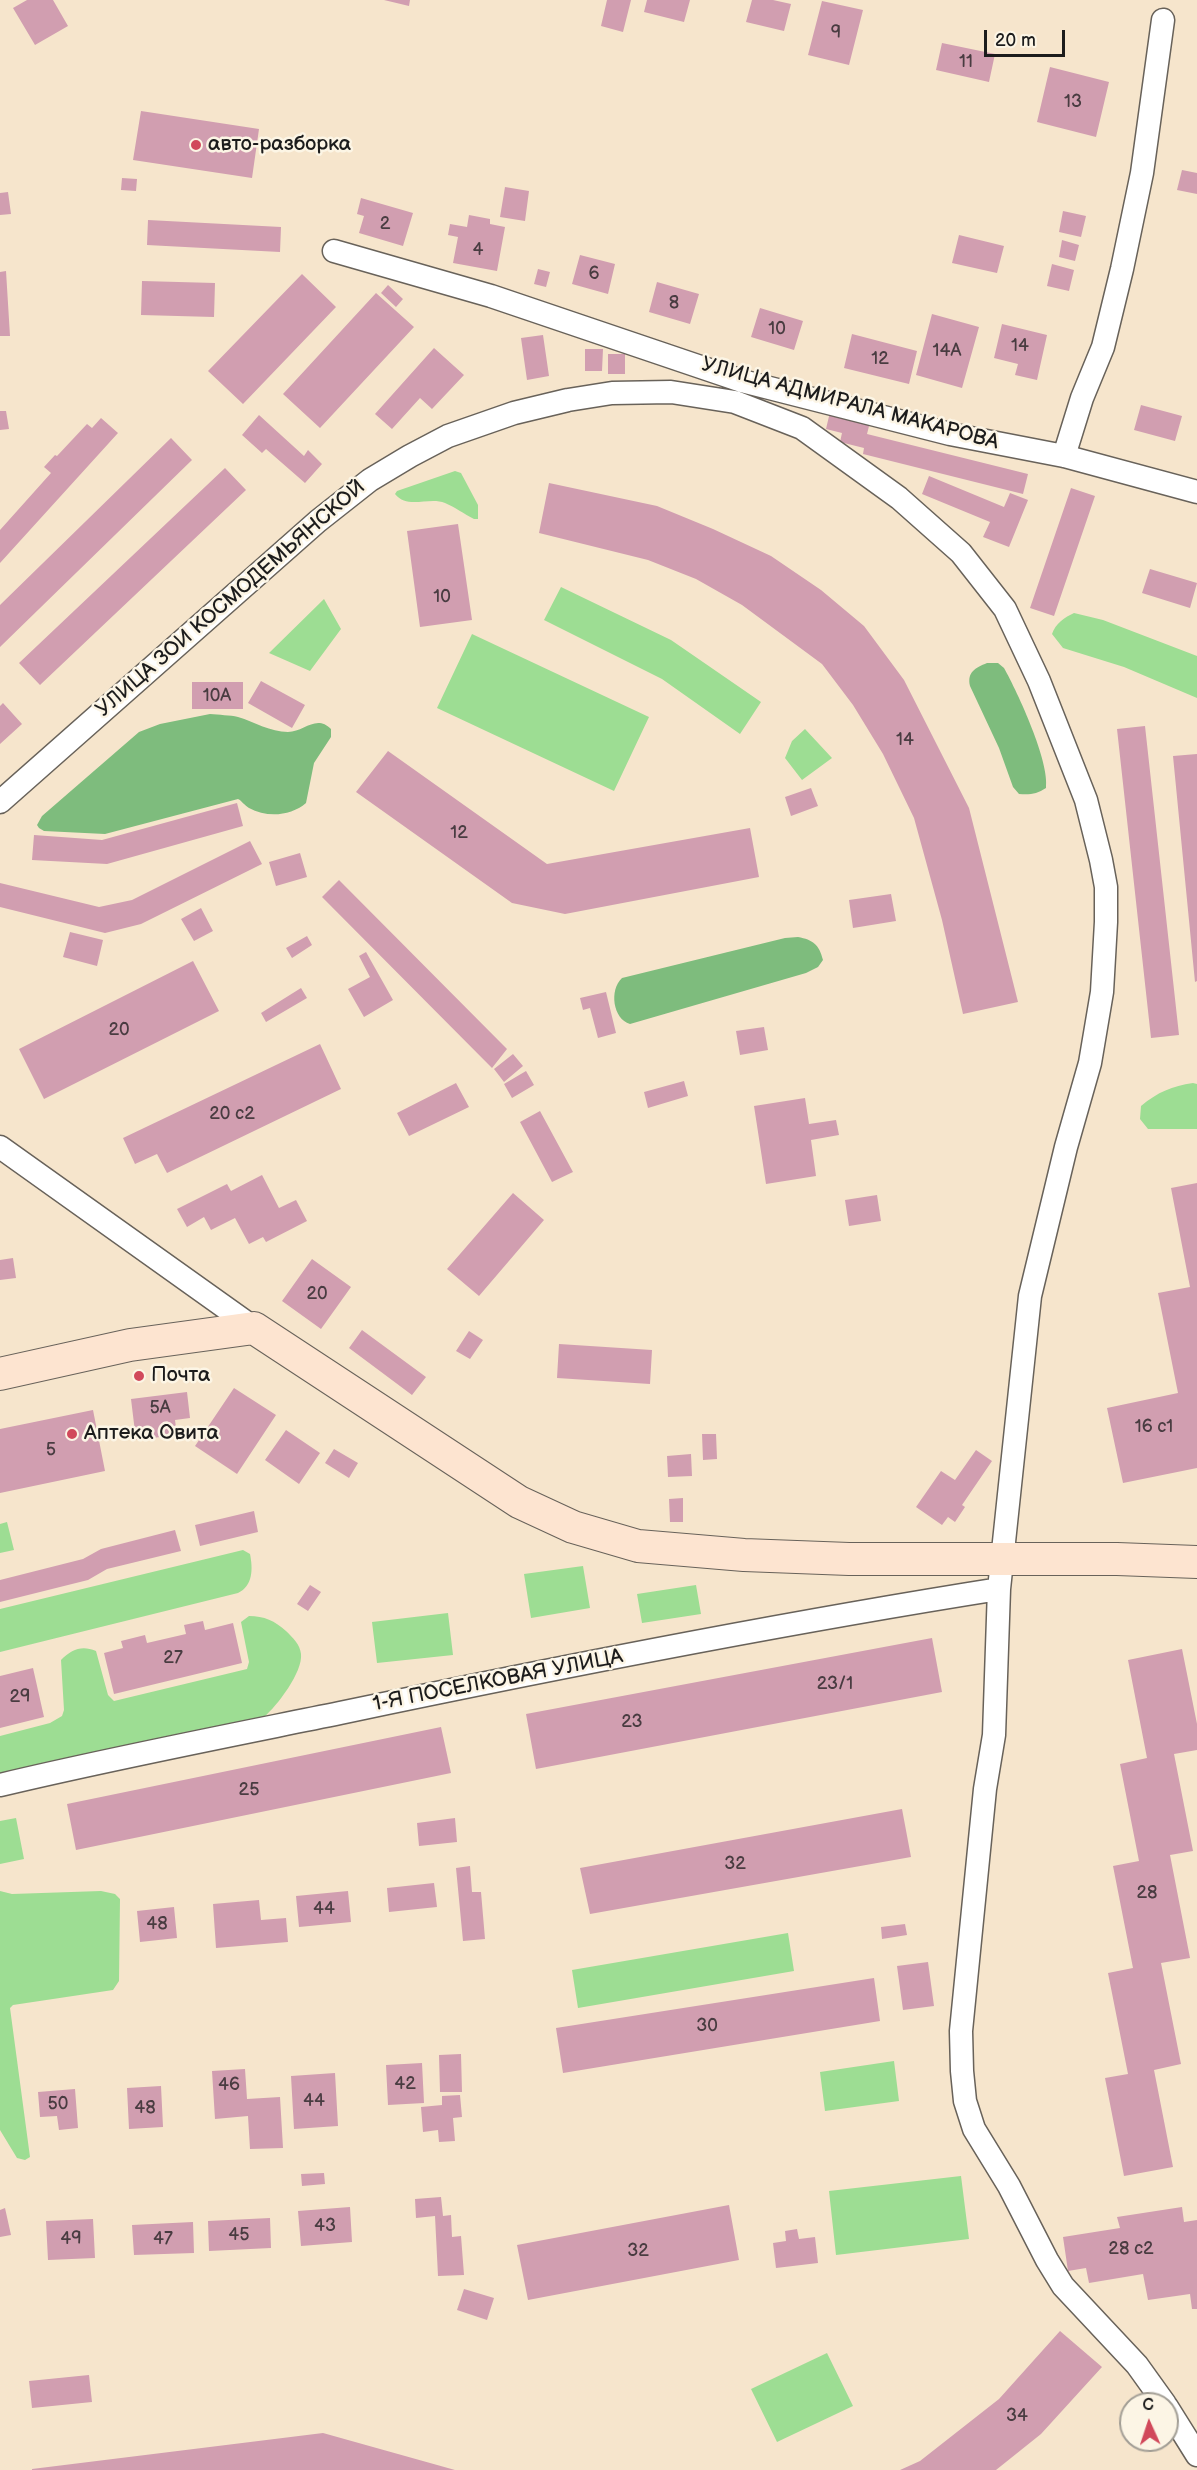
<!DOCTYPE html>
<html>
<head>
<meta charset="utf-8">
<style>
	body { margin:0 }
	#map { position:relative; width:1197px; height:2470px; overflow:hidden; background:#f6e5cc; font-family:"Balsamiq Sans",sans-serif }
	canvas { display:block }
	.north { position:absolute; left:1119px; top:2392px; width:60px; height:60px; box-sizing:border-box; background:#fcf5e5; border:2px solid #a29e95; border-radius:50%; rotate:357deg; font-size:16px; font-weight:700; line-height:24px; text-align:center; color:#1c1c1c }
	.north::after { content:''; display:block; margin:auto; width:21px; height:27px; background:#d1495b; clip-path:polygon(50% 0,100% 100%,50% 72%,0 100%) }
	.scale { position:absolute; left:984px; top:30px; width:81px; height:27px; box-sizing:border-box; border:3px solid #1c1c1c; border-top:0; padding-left:8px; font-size:18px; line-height:21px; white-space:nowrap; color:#1c1c1c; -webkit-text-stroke:4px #fcf5e5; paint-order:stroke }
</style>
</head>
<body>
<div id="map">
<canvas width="1197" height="2470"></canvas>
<div class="north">С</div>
<div class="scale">20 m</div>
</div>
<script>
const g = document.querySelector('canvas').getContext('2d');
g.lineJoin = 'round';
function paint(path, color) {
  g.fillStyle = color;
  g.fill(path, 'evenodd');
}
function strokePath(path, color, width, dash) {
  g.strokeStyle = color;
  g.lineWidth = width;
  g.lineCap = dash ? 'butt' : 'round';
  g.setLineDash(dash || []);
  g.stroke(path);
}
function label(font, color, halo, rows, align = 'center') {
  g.font = font + ' "Balsamiq Sans",sans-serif';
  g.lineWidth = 5;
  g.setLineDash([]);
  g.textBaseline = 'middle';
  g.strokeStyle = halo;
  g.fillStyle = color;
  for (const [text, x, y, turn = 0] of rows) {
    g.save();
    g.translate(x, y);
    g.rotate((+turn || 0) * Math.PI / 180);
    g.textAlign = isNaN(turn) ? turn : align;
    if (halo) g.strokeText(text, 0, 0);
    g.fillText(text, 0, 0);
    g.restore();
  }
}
paint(new Path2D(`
	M455 471 461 473 478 505V519H474C464 514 455 507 445 503 429 496 408 510 395 494L397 491Z
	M561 587 671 640 761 702 740 734 662 679 544 620Z
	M324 599 341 629 310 671 269 653Z
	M1074 613 1103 620 1197 656V698L1124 667 1063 648 1052 634C1055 624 1065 617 1074 613Z
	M472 634 649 717 614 791 437 708Z
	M805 729 832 758 802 780 785 758 792 741Z
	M1193 1083 1197 1084V1129H1148L1140 1119 1141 1106C1158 1092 1172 1086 1193 1083Z
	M7 1522 14 1550 0 1553V1524Z
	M243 1550 250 1554C253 1569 253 1586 238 1593L0 1652V1609Z
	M583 1566 590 1608 531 1618 524 1574Z
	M696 1585 701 1614 642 1623 637 1594Z
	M448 1613 453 1655 377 1663 372 1622Z
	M249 1616C264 1616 275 1621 286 1631 293 1638 300 1644 301 1654 303 1672 277 1706 264 1717L0 1775V1736L50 1723 62 1716 64 1710 61 1660C72 1649 82 1645 96 1651L108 1695 114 1701 247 1669 249 1662 241 1622Z
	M16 1818 24 1859 0 1864V1821Z
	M0 1891 12 1894 101 1891 115 1894 120 1899 119 1981 113 1990 13 2005 10 2008 30 2157 25 2160 17 2158 0 2130Z
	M788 1933 794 1971 578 2008 572 1970Z
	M894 2061 899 2101 825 2111 820 2072Z
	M961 2176 969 2239 836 2255 829 2191Z
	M827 2353 853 2406 777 2442 751 2389Z`), '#9ddd93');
paint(new Path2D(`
	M987 663H998L1004 668C1018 693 1050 762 1046 788 1037 794 1030 795 1019 794L1013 787 999 748 970 686C967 672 975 668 987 663Z
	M210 714C219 715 230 715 238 717 255 722 270 732 288 732 304 732 316 714 331 729V737L314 763 306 803C291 816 267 818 249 808 244 805 242 801 238 799L105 834 44 831 39 828 37 825 42 816 139 732 160 724Z
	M798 937C813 940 819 944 823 960L818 967 806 973 630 1024C613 1019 609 990 622 978L785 938Z`), '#7ebc7d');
paint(new Path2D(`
	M27 0H53L68 26 35 45 13 8Z
	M384 0H410L409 6Z
	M607 0H631L623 32 601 26Z
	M647 0H690L684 22 644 12Z
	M752 0H773L791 4 784 31 746 22Z
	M822 1 863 10 849 65 808 55Z
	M942 43 995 54 989 82 936 70Z
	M1050 67 1109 82 1096 137 1037 122Z
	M141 111 259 129 252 178 133 160Z
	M1182 170 1197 173V194L1177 190Z
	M122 178 137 179 136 191 121 190Z
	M505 187 529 191 525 221 500 217Z
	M8 192 11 214 0 215V193Z
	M361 198 413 213 403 246 359 233 364 216 357 214Z
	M1063 211 1086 216 1081 237 1059 232Z
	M469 215 490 219V224L505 227 497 271 453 263 458 237 448 235 450 224 467 227Z
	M148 220 281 227 280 252 147 245Z
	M959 235 1004 246 997 273 952 263Z
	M1062 240 1079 245 1075 261 1059 257Z
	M580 255 615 264 608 294 572 284Z
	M1052 264 1074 270 1069 291 1047 286Z
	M538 269 550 272 546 287 534 284Z
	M6 271 10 336H0V272Z
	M302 274 336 307 243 404 208 371Z
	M142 281 215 283 214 317 141 315Z
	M657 282 699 294 690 324 649 312Z
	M388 285 403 299 396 307 381 293Z
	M376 293 414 327 320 428 283 394Z
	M760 308 803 321 794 350 751 337Z
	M932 314 979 327 962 388 916 375Z
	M1002 324 1047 335 1037 380 1015 375 1018 364 994 358Z
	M852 334 917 351 909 384 844 368Z
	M543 335 549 376 527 380 521 338Z
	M434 348 464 375 432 409 420 398 392 429 375 414Z
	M585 349H603L602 371H585Z
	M608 354H625V374H608Z
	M1141 405 1182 416 1175 441 1134 430Z
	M0 411H6L9 429 0 430Z
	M830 412 870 422 867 434 1028 474 1023 494 863 454 864 448 840 442 842 433 826 429Z
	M259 415 304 456 308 450 322 464 305 483 266 449 262 453 242 435Z
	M101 418 118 433 0 563V530L51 473 44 467 55 455 57 456 87 424 92 428Z
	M171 438 192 460 0 647V605Z
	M225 468 246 490 40 685 19 663Z
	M929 476 1004 507 1010 493 1028 500 1009 547 983 537 990 522 922 494Z
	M549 483 657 506 713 529 771 556 821 590 864 626 904 680 969 808 1018 1002 963 1014 942 920 914 818 883 754 853 705 822 664 742 605 696 579 648 560 539 533Z
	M1071 488 1095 496 1054 616 1030 608Z
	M458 524 472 620 420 627 407 531Z
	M1150 569 1197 583 1190 608 1142 593Z
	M261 681 305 705 292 728 248 703Z
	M192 682H243V709H192Z
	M3 703 22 724 0 744V706Z
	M1145 726 1179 1035 1151 1038 1117 729Z
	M388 751 547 864 750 828 759 877 565 914 512 903 356 792Z
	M1197 754V981L1195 982 1173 756Z
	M811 788 818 806 791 816 785 797Z
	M237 803 243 826 107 864 32 860 34 835 102 840Z
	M250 841 262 864 141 924 105 933 0 907V883L99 907 132 900Z
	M300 853 307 877 276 886 269 862Z
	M339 880 507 1049 492 1068 322 897Z
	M891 894 896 921 853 928 849 900Z
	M201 908 213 931 194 941 181 919Z
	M70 932 103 940 97 966 63 957Z
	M307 936 312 945 292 958 286 948Z
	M366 952 393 1000 364 1017 348 989 370 977 359 956Z
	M193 961 219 1011 44 1099 19 1049Z
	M301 988 307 998 266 1022 261 1013Z
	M606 992 616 1033 598 1038 590 1008 583 1010 580 998Z
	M764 1027 768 1050 740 1055 736 1031Z
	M320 1044 341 1089 167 1173 157 1154 135 1164 123 1138Z
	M513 1054 523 1066 504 1082 494 1069Z
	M526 1071 534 1085 512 1098 504 1084Z
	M684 1081 688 1096 648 1108 644 1092Z
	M456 1083 469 1107 409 1136 397 1113Z
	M805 1098 809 1124 836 1120 839 1135 811 1140 816 1176 766 1184 754 1106Z
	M540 1111 573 1172 552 1182 520 1122Z
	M262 1175 279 1208 296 1200 307 1221 266 1242 263 1237 249 1244 235 1218 211 1230 204 1217 187 1227 177 1209 227 1184 231 1191Z
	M1197 1183V1468L1123 1483 1107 1408 1178 1393 1158 1293 1190 1287 1171 1188Z
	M513 1193 544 1220 479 1296 447 1269Z
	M877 1195 881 1221 849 1226 845 1200Z
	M13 1258 16 1278 0 1280V1260Z
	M312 1259 351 1287 321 1329 282 1301Z
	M362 1330 426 1377 412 1395 349 1348Z
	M469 1331 483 1340 470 1359 456 1351Z
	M559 1344 652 1350 650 1384 557 1378Z
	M234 1388 276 1415 237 1474 195 1446Z
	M187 1392 190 1418 175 1420 177 1435 136 1440 131 1399Z
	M93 1410 105 1471 0 1493V1429Z
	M286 1430 320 1453 299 1484 265 1460Z
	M702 1434H716L717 1459 703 1460Z
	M334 1449 358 1463 349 1478 325 1463Z
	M976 1450 992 1461 962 1505 965 1507 955 1522 948 1517 942 1525 916 1507 941 1471 955 1480Z
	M691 1454 692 1476 668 1477 667 1456Z
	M683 1498V1522H670L669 1499Z
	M254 1511 258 1532 200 1546 195 1525Z
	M175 1530 181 1551 107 1569 88 1580 0 1602V1580L83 1559 101 1549Z
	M310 1585 321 1592 308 1611 297 1604Z
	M203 1621 205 1630 233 1623 242 1663 114 1694 104 1653 123 1648 121 1641 145 1635 147 1643 186 1634 184 1625Z
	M932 1638 942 1692 536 1769 526 1714Z
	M1182 1649 1197 1724V1750L1174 1754 1193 1851 1170 1855 1190 1958 1161 1963 1181 2064 1154 2070 1173 2167 1124 2176 1105 2078 1128 2074 1108 1973 1133 1968 1113 1866 1139 1861 1120 1764 1147 1758 1128 1660Z
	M33 1668 44 1717 0 1728V1676Z
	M441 1727 451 1773 76 1850 67 1804Z
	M902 1809 911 1857 590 1914 580 1868Z
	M455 1818 457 1842 419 1846 417 1823Z
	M470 1866 472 1892H481L485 1939 463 1941 456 1868Z
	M434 1883 437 1907 389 1912 387 1888Z
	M348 1891 351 1922 299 1927 296 1896Z
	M259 1900 261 1920 286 1918 288 1942 216 1948 213 1904Z
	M174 1907 177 1938 140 1942 137 1911Z
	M905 1924 907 1935 882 1939 881 1927Z
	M928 1962 934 2006 903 2010 897 1966Z
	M874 1978 880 2021 563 2073 556 2028Z
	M461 2054 462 2092H440L439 2055Z
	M422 2063 424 2103 388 2105 386 2065Z
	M245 2069 247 2099 280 2097 283 2148 250 2149 248 2116 215 2119 212 2071Z
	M335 2073 338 2126 294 2129 291 2076Z
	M161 2086 163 2127 129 2129 127 2088Z
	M75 2089 78 2128 59 2130 57 2116 40 2117 38 2092Z
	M460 2095 462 2117 453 2118 455 2141 439 2142 438 2130 423 2132 421 2107 442 2105V2096Z
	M324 2173 325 2184 302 2186 301 2174Z
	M441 2197 443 2216 451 2215 452 2237 461 2236 464 2275 438 2276 435 2216 416 2218 415 2199Z
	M729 2205 739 2260 528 2300 517 2245Z
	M350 2207 352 2242 301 2246 298 2211Z
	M1182 2207 1184 2222 1197 2220V2309H1192L1190 2294 1148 2300 1143 2274 1089 2283 1086 2268 1068 2271 1063 2237 1120 2228 1117 2217Z
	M5 2208 11 2235 0 2237V2210Z
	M270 2218 271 2248 209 2251 208 2221Z
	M93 2219 95 2258 48 2260 46 2221Z
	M193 2222 194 2253 134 2255 132 2225Z
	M797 2229 799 2239 815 2237 818 2263 776 2268 773 2243 786 2241 785 2231Z
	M464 2289 494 2298 487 2320 457 2310Z
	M1060 2331 1102 2367 1041 2434 996 2470H900L920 2461 999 2399Z
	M89 2375 92 2402 32 2408 29 2381Z
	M323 2433 455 2470H32V2469Z`), '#d19eb0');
const street = new Path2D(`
	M334 251 491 296 742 381 950 434 1064 456 1197 492
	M1064 456 1082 398 1103 347 1122 269 1142 173 1163 20
	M0 802 318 521 370 480 410 456 448 436 514 413 568 400 612 393 671 392 735 402 802 428 899 498 961 553 1005 609 1039 681 1086 800 1101 860 1106 887V922L1102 992 1090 1063 1066 1147 1030 1296 999 1589 994 1735 985 1789 961 2031 962 2071 965 2101 974 2129 1009 2186 1047 2260 1063 2286 1137 2365 1165 2404
	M0 1147 254 1328
	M0 1785C113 1758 227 1736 340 1713 559 1667 778 1624 999 1589
	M1167 2407 1197 2455`);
const secondary = new Path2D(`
	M0 1374 130 1345 254 1328 519 1502 573 1527 638 1546 744 1555 849 1559H1117L1197 1562`);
strokePath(street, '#68625a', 25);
strokePath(secondary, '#68625a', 34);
strokePath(street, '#fff', 22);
strokePath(secondary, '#fde4d0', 32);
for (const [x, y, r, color] of [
	[196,145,6,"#d1495b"],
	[139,1376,6,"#d1495b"],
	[72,1434,6,"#d1495b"]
]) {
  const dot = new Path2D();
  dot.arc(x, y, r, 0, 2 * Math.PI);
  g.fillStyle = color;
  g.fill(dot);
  strokePath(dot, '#fcf5e5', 2);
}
label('18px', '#493c41', null, [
	["9",836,33],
	["11",966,62],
	["13",1073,102],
	["2",385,224],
	["4",478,250],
	["6",594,274],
	["8",674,303],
	["10",777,329],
	["14",1020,346],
	["14А",947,351],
	["12",880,359],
	["10",442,597],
	["10А",217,696],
	["14",905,740],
	["12",459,833],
	["20",119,1030],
	["20 с2",232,1114],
	["20",317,1294],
	["5А",160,1408],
	["16 с1",1154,1427],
	["5",51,1450],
	["27",173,1658],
	["23/1",835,1684],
	["29",20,1697],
	["23",632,1722],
	["25",249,1790],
	["32",735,1864],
	["28",1147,1893],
	["44",324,1909],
	["48",157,1924],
	["30",707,2026],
	["42",405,2084],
	["46",229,2085],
	["44",314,2101],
	["50",58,2104],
	["48",145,2108],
	["43",325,2226],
	["45",239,2235],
	["49",71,2239],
	["47",163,2239],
	["28 с2",1131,2249],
	["32",638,2251],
	["34",1017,2416]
]);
label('21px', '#1c1c1c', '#fcf5e5', [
	["авто-разборка",208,145],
	["Почта",151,1376],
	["Аптека Овита",84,1434]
], 'left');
label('21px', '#1c1c1c', '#fcf5e5', [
	["УЛИЦА АДМИРАЛА МАКАРОВА",850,404,15],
	["УЛИЦА ЗОИ КОСМОДЕМЬЯНСКОЙ",231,599,-41],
	["1-Я ПОСЕЛКОВАЯ УЛИЦА",498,1681,-11]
]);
</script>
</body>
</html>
